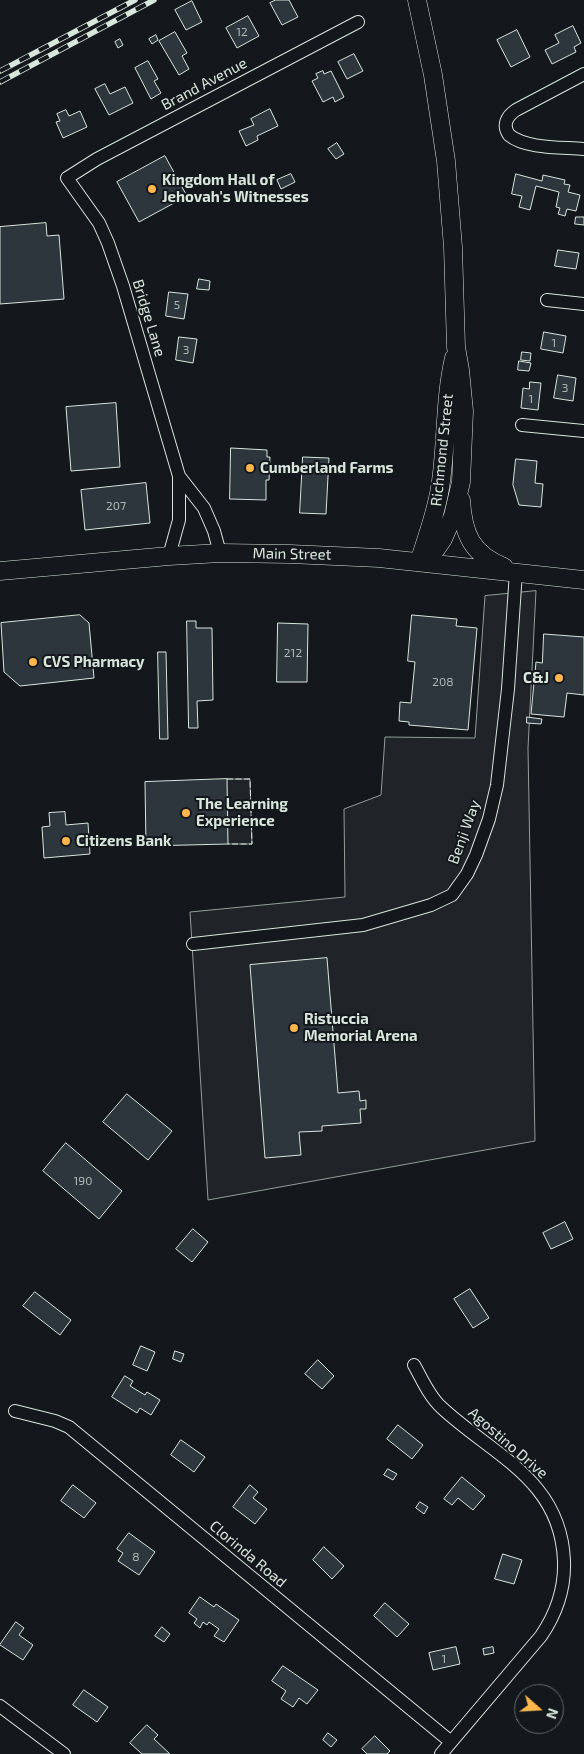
<!DOCTYPE html>
<html>
<head>
<meta charset="utf-8">
<style>
	body { margin:0 }
	#map { position:relative; width:584px; height:1754px; overflow:hidden; background:#14181c; font-family:"Exo 2",sans-serif }
	canvas { display:block }
	.north { position:absolute; left:514px; top:1684px; width:50px; height:50px; box-sizing:border-box; background:#14181c; border:1px solid #626a69; border-radius:50%; rotate:109deg; font-size:14px; font-weight:700; line-height:20px; text-align:center; color:#d8e6dc }
	.north::after { content:''; display:block; margin:auto; width:18px; height:22px; background:#ffb74d; clip-path:polygon(50% 0,100% 100%,50% 72%,0 100%) }
</style>
</head>
<body>
<div id="map">
<canvas width="584" height="1754"></canvas>
<div class="north">N</div>
</div>
<script>
const g = document.querySelector('canvas').getContext('2d');
g.lineJoin = 'round';
function paint(path, color) {
  g.fillStyle = color;
  g.fill(path, 'evenodd');
}
function strokePath(path, color, width, dash) {
  g.strokeStyle = color;
  g.lineWidth = width;
  g.lineCap = dash ? 'butt' : 'round';
  g.setLineDash(dash || []);
  g.stroke(path);
}
function label(font, color, halo, rows, align = 'center') {
  g.font = font + ' "Exo 2",sans-serif';
  g.lineWidth = 4;
  g.setLineDash([]);
  g.textBaseline = 'middle';
  g.strokeStyle = halo;
  g.fillStyle = color;
  for (const [text, x, y, turn = 0] of rows) {
    g.save();
    g.translate(x, y);
    g.rotate((+turn || 0) * Math.PI / 180);
    g.textAlign = isNaN(turn) ? turn : align;
    if (halo) g.strokeText(text, 0, 0);
    g.fillText(text, 0, 0);
    g.restore();
  }
}
const green = new Path2D(`
	M536 591 528 748 535 1141 208 1200 190 912 345 897 344 809 381 795 385 737 475 738 485 596Z
	M227 779H250L252 844H228Z`);
paint(green, '#202428');
strokePath(green, '#939e99', 1);
const building = new Path2D(`
	M276 0H289L298 17 282 25 270 3Z
	M192 1 202 22 186 30 175 10Z
	M248 16 259 36 237 48 226 28Z
	M573 26 581 43 574 47 576 52 552 64 545 50 559 43 555 35Z
	M517 30 530 57 511 67 497 40Z
	M175 32 187 53 182 56 189 69 179 75 159 41Z
	M156 35 158 40 152 44 149 39Z
	M120 39 123 45 118 48 115 42Z
	M354 54 363 71 347 79 338 62Z
	M148 61 158 79 154 81 161 93 151 99 135 68Z
	M323 71 324 74 331 71 344 97 335 102 333 97 323 102 312 81 318 78 316 74Z
	M105 84 110 94 125 87 133 103 109 115 95 89Z
	M270 109 278 126 257 136 258 140 246 146 239 131 254 125 251 119Z
	M66 110 69 116 80 111 87 127 63 138 56 122 60 121 57 114Z
	M337 143 344 154 336 159 328 149Z
	M165 156 187 196 139 222 117 182Z
	M291 174 295 182 281 189 277 180Z
	M516 174 542 181 543 175 565 180 564 184 570 185 568 192 580 195 576 211 567 209 565 216 558 214 560 208 556 207 559 192 536 186 530 210 519 207 522 196 512 194Z
	M576 217H584V225L575 224Z
	M46 223 47 236 59 235 64 299 0 304V227Z
	M558 250 579 253 576 269 555 266Z
	M199 279 210 281 209 290 197 289Z
	M169 292 188 294 184 319 166 316Z
	M544 332 566 336 563 353 541 349Z
	M179 337 197 339 193 363 176 360Z
	M522 352 531 353 530 361 521 360Z
	M519 361 531 363 529 371 518 370Z
	M558 375 576 378 573 401 554 398Z
	M530 382 541 383 538 410 521 408 523 388 529 389Z
	M116 403 120 467 71 471 66 407Z
	M231 448 267 450V457H270L269 480H266V500L230 499Z
	M303 457 329 458 326 514 300 513Z
	M516 459 537 461 535 483 543 484 541 507 519 505 513 485Z
	M146 483 150 523 85 530 81 490Z
	M80 615 89 623 94 678 20 686 4 672 1 623Z
	M412 615 457 619 456 626 477 628 468 730 409 725V722L399 721 400 702 411 703 415 662 408 661Z
	M187 621H196V628H212L213 700 197 701 198 728H189Z
	M278 623 308 624 307 682H277Z
	M544 634 584 637V695L567 693 564 717 531 714 536 662 542 663Z
	M158 652H166L168 739H160Z
	M527 717 542 719 541 724 527 723Z
	M227 779 228 844 146 846 145 782Z
	M65 812 66 825 88 823 90 854 44 858 42 827 50 826 49 813Z
	M327 958 338 1093 359 1091 360 1101 366 1100V1109H360L361 1123 322 1126V1131L299 1132 301 1155 265 1158 250 965Z
	M127 1094 172 1131 148 1160 103 1122Z
	M66 1143 122 1191 99 1219 43 1171Z
	M565 1222 573 1239 551 1249 543 1233Z
	M193 1229 208 1242 192 1262 176 1249Z
	M470 1289 489 1318 473 1328 454 1299Z
	M35 1292 71 1320 60 1335 23 1306Z
	M141 1346 155 1352 147 1371 133 1365Z
	M175 1351 184 1354 181 1362 173 1359Z
	M318 1360 334 1376 322 1389 305 1374Z
	M125 1376 133 1381 130 1386 145 1395 147 1392 160 1400 151 1415 140 1408 137 1413 112 1397Z
	M398 1425 423 1445 412 1459 387 1439Z
	M181 1440 205 1457 194 1472 171 1455Z
	M388 1469 397 1474 393 1480 384 1475Z
	M462 1477 485 1496 473 1510 458 1498 452 1505 444 1499Z
	M73 1485 96 1503 84 1518 61 1501Z
	M250 1485 258 1492 253 1498 267 1509 255 1524 233 1507Z
	M420 1502 428 1507 424 1514 416 1508Z
	M129 1533 155 1552 139 1575 118 1561 123 1553 117 1549Z
	M324 1547 344 1566 332 1579 313 1560Z
	M503 1554 522 1560 514 1584 495 1579Z
	M200 1597 214 1607 216 1604 239 1620 224 1642 214 1636 219 1629 209 1622 207 1625 203 1622 200 1628 194 1623 197 1619 189 1613Z
	M385 1603 409 1624 397 1637 374 1616Z
	M16 1622 24 1628 19 1635 33 1645 23 1660 0 1645Z
	M162 1627 170 1634 164 1642 155 1636Z
	M456 1647 460 1664 433 1670 429 1653Z
	M493 1647 494 1653 484 1655 483 1649Z
	M283 1666 318 1690 307 1704 299 1698 293 1707 281 1699 286 1691 272 1681Z
	M84 1690 108 1707 97 1722 73 1705Z
	M524 1711V1724H534L530 1730 517 1720Z
	M147 1725 158 1735 154 1739 170 1754H142L130 1743Z
	M328 1733 337 1740 331 1747 323 1740Z
	M375 1736 390 1751 387 1754H367L362 1749Z`);
paint(building, '#2c363c');
strokePath(building, '#d8e6dc', 1);
const minor = new Path2D(`
	M584 74 516 110C507 116 502 125 509 135 526 149 562 147 584 149
	M547 300 584 304
	M522 425 584 431
	M179 476 204 508 214 531 220 553
	M169 556 179 520V476L123 286 108 243 99 223 67 178 97 159 358 22
	M193 944 363 925 431 905 452 895 467 874 476 855 489 819 497 785 508 689 516 572
	M414 1365C422 1379 429 1396 441 1407 492 1455 561 1479 564 1561 565 1588 556 1614 541 1636L441 1754
	M15 1411 55 1421 69 1427 451 1742
	M0 1706 64 1754`);
const secondary = new Path2D(`
	M417 0 433 75 446 161 453 247 456 347 460 370 464 411 461 482 453 516 443 539 436 549 419 562
	M461 500C463 533 471 554 504 567
	M419 562C427 537 436 513 440 488 447 445 444 401 454 358
	M0 571 169 556 220 553 290 554 379 558 584 580`);
strokePath(minor, '#d8e6dc', 14);
strokePath(secondary, '#d8e6dc', 19);
strokePath(minor, '#14181c', 12);
strokePath(secondary, '#14181c', 18);
const rail = new Path2D(`
	M0 71 135 0
	M0 82 154 0`);
strokePath(rail, '#d8e6dc', 5.5);
strokePath(rail, '#14181c', 4, [11]);
strokePath(new Path2D(`
	M227 779H250L252 844H228`), '#d8e6dc', 1, [6, 2.5]);
for (const [x, y, r, color] of [
	[152,189,5,"#ffb74d"],
	[250,468,5,"#ffb74d"],
	[33,662,5,"#ffb74d"],
	[559,678,5,"#ffb74d"],
	[186,813,5,"#ffb74d"],
	[66,841,5,"#ffb74d"],
	[294,1028,5,"#ffb74d"]
]) {
  const dot = new Path2D();
  dot.arc(x, y, r, 0, 2 * Math.PI);
  g.fillStyle = color;
  g.fill(dot);
  strokePath(dot, '#14181c', 2);
}
label('12px', '#adbab4', null, [
	["12",242,32],
	["5",177,305],
	["1",554,343],
	["3",186,350],
	["3",565,388],
	["1",531,399],
	["207",116,506],
	["212",293,653],
	["208",443,682],
	["190",83,1181],
	["8",136,1557],
	["1",444,1659]
]);
label('15px', '#d8e6dc', '#14181c', [
	["Brand Avenue",204,84,-28],
	["Bridge Lane",149,318,73],
	["Richmond Street",442,450,-84],
	["Main Street",292,554,1],
	["Benji Way",464,832,-70],
	["Agostino Drive",508,1443,41],
	["Clorinda Road",248,1554,40]
]);
label('bold 15px', '#d8e6dc', '#14181c', [
	["Kingdom Hall of",162,180],
	["Jehovah's Witnesses",162,197],
	["Cumberland Farms",260,468],
	["CVS Pharmacy",43,662],
	["C&J",549,678,"right"],
	["The Learning",196,804],
	["Experience",196,821],
	["Citizens Bank",76,841],
	["Ristuccia",304,1019],
	["Memorial Arena",304,1036]
], 'left');
</script>
</body>
</html>
